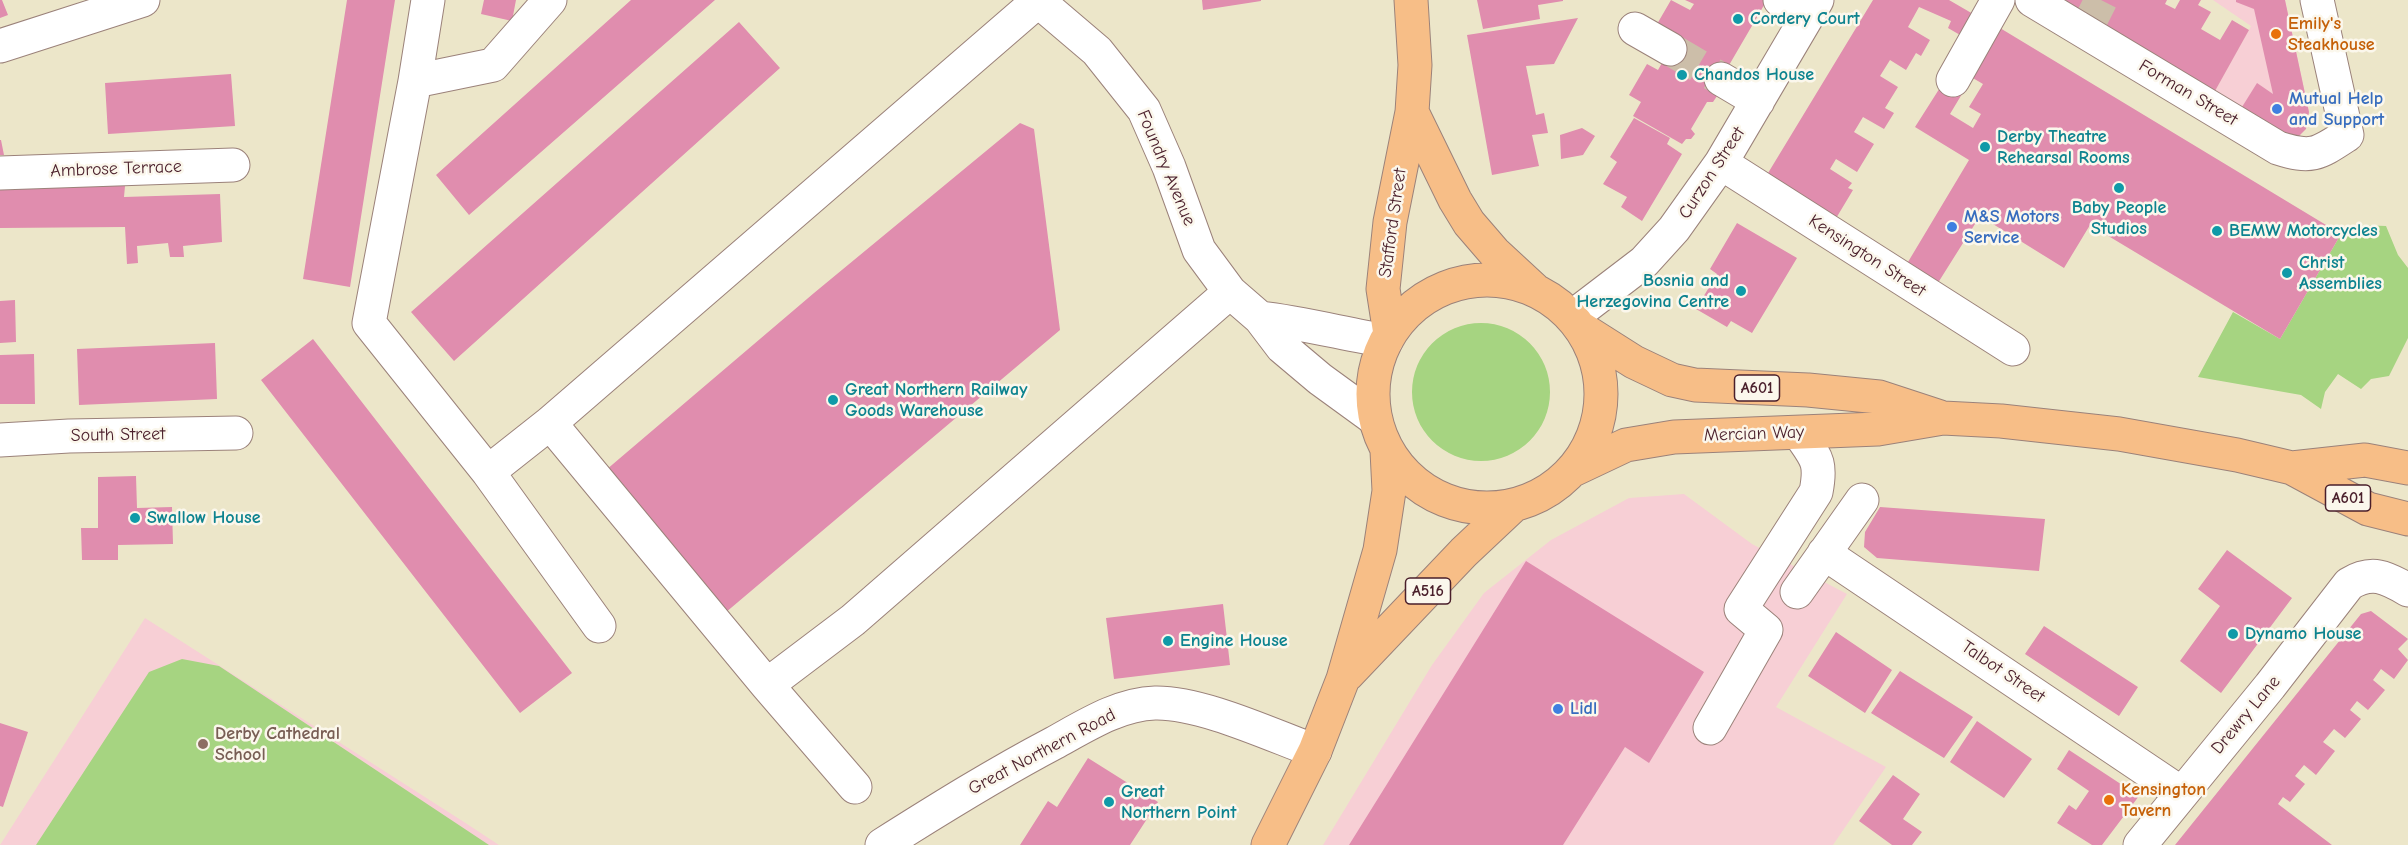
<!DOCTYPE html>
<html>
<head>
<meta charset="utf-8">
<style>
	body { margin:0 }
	canvas { display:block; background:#ece6c9 }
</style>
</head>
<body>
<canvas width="2408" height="845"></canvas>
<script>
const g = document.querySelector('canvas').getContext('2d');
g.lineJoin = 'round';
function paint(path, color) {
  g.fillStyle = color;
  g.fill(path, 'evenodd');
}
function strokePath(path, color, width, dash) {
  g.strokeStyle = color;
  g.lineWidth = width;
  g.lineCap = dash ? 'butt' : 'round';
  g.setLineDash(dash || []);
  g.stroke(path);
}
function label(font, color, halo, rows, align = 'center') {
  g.font = font + ' "Comic Neue",sans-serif';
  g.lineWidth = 5;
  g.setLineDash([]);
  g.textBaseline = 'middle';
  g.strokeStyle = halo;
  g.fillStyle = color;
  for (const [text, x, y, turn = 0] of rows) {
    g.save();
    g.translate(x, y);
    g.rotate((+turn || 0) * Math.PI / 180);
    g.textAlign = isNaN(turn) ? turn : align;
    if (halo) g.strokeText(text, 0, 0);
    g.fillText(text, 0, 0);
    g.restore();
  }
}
paint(new Path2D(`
	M2213 0H2285L2309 112 2306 129 2281 132 2215 91 2251 26Z
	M1684 494 1752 544 1847 594 1776 707 1886 767 1833 845H1323L1432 665 1484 593 1551 540 1629 498Z
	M145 618 464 822 499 845H0Z`), '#f7cfd5');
paint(new Path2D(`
	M2358 225 2386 226 2398 255 2408 268V338L2389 376 2371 379 2361 389 2338 374 2325 392 2321 409 2301 395 2198 377 2233 312 2280 339 2341 234Z
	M1412 392a69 69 0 1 1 138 0a69 69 0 1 1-138 0Z
	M182 659 219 666 489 845H36L149 672Z`), '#a6d481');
paint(new Path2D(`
	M0 0H2L8 15 0 18Z
	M347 0H395L350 287 303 279Z
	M484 0H516L512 21 481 14Z
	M631 0H715L469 215 436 175Z
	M1202 0H1261V1L1203 10Z
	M1477 0H1563V1L1538 5 1540 19 1483 29Z
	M1671 0 1690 10 1694 4 1685 0H1767L1714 91 1717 96 1713 102H1707L1691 129 1695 134 1691 139H1686L1682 144 1633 116 1641 102 1629 95 1647 64 1658 70 1673 43 1653 31Z
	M1873 0H1949L1980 18 1967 39 1948 28 1951 21 1919 7 1908 27 1930 40 1921 56 1916 53 1906 70 1890 60 1880 76 1898 87 1885 108 1894 113 1884 129 1863 117 1854 132 1874 144 1857 172 1836 159 1830 169 1852 183 1848 188 1853 190 1832 225 1762 183Z
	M2062 0H2167L2165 4 2175 9 2180 0H2201L2198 5 2211 12 2201 29 2220 40 2232 20 2249 30 2215 91Z
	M2236 0H2285L2309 112 2306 129 2298 137 2281 132 2242 107 2257 83 2273 94 2254 9 2236 2Z
	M1578 18 1554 64 1526 66 1536 115 1544 113 1548 133 1532 135 1539 166 1492 175 1467 35Z
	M739 22 780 68 454 361 411 312Z
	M1995 25 2341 234 2280 339 2090 225 2064 268 1980 216 1936 286 1905 267 1969 160 1915 127 1943 83 1962 94 1950 114 1973 128 1981 114 1969 107 1983 84 1966 74Z
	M231 74 235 126 108 134 105 83Z
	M1634 118 1670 138 1667 144 1682 154 1642 221 1621 207 1627 197 1603 184 1617 162 1610 157Z
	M1020 123 1034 129 1060 330 725 613 606 470 814 293Z
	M1582 128 1595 136 1583 155 1561 159 1560 135Z
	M0 140H1L4 155H0Z
	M83 186H125L124 197 220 194 222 242 183 246 184 257H170L168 243 137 246 138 263 127 264 125 227 0 228V190Z
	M1737 223 1797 258 1752 333 1731 321 1727 327 1696 309 1717 274 1710 269Z
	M15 300 16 342 0 343V301Z
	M313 339 572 673 520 713 261 380Z
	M215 343 217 399 79 405 77 349Z
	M34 354 35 404H0V355Z
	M136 476 137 508 172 507 173 544 118 545V560H82L81 528H98V477Z
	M1880 507 2045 519 2039 571 1877 558 1864 547 1865 532Z
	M2227 550 2292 598 2221 693 2180 661 2220 606 2198 589Z
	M1526 561 1704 672 1649 763 1625 747 1563 845H1349Z
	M1223 604 1230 665 1114 679 1106 618Z
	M2371 611 2408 639 2398 649 2408 660 2394 679 2381 669 2373 680 2385 690 2368 710 2357 701 2350 710 2361 719 2352 730 2345 738 2334 729 2323 742 2335 751 2316 775 2304 765 2295 776 2305 784 2290 802 2283 797 2278 804 2332 845H2175L2361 614Z
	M2044 626 2138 687 2119 716 2025 654Z
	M1836 632 1892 670 1865 713 1808 676Z
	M1900 671 1973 717 1944 758 1871 713Z
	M1977 721 2032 759 2004 798 1950 762Z
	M0 723 28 732 3 807 0 806Z
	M2069 750 2139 796 2102 845H2092L2057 823 2069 805 2076 810 2089 791 2057 769Z
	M1088 758 1158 802 1130 845H1020L1048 801 1057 807Z
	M1893 775 1920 794 1903 819 1922 832 1912 845H1892L1859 821Z`), '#e08dae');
strokePath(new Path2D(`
	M2092 18 2101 0
	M1670 49 1721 79`), '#ccbea9', 33, [33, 16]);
const minor = new Path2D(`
	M428 0 415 81 369 323 488 472 550 423 1038 1
	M1037 0 1097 51 1144 110 1169 167 1199 250 1230 292 1260 318 1282 347 1320 379 1375 419
	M1780 0 1807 17
	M2032 0 2278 148C2312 159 2318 154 2347 135L2317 0
	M1635 29 1670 49
	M0 46 143 0
	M1721 79 1758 101
	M1953 80 1998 0
	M415 81 493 65 550 0
	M1721 163 2013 349
	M0 173 233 165
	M1572 317 1644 262 1674 229 1721 163 1817 0
	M1260 318C1303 323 1344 334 1386 341
	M550 423 767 685 855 787
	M0 440 69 436 236 433
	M488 472 599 626
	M1824 553 2181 793
	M1797 592 1862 500
	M767 685 853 620 1230 292
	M1710 728 1766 630 1741 609 1816 492C1822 461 1816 458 1799 433
	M882 845C939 809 995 774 1054 743 1085 726 1119 704 1155 703 1201 702 1271 735 1315 751
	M2140 845 2270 686 2349 584C2372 570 2386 577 2408 590`);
const major = new Path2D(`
	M1412 112 1455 200 1469 223 1494 252 1534 289
	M1373 394a114 114 0 1 1 228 0a114 114 0 1 1-228 0Z
	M1582 329 1634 362 1672 380 1695 385 1808 390 1879 397 1940 417
	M1390 334 1383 289 1390 222 1412 112 1415 65 1411 0
	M2292 468 2365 460 2408 468
	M1571 471 1626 445 1674 437 1878 429 1943 418 2001 421 2119 434 2237 455 2292 468 2368 509 2408 519
	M1347 675 1464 552 1514 505
	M1268 845 1315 751 1343 679 1380 550 1389 491 1387 451`);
strokePath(minor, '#9b827a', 35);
strokePath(major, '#9b827a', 35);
strokePath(minor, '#fff', 33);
strokePath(major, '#f7be87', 33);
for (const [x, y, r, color] of [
	[1738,19,6,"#0f9aa8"],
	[2276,34,6,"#e8710a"],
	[1682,75,6,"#0f9aa8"],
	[2277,109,6,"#3f7fe0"],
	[1985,147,6,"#0f9aa8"],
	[2119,188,6,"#0f9aa8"],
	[1952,227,6,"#3f7fe0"],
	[2217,231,6,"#0f9aa8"],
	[2287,273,6,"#0f9aa8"],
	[1741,291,6,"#0f9aa8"],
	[833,400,6,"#0f9aa8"],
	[135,518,6,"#0f9aa8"],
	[2233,634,6,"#0f9aa8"],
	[1168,641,6,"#0f9aa8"],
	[1558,709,6,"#3f7fe0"],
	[203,744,6,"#8d6e63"],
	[2109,800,6,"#e8710a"],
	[1109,802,6,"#0f9aa8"]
]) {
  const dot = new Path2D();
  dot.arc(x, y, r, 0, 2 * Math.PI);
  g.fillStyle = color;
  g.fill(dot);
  strokePath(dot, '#fbf7ec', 2);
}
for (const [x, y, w] of [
	[1757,388,45],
	[2348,498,45],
	[1428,591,45]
]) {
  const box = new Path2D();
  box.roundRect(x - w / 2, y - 13, w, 26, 4.5);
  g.fillStyle = '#fbf7ec';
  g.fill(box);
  strokePath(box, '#4a1f2b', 1.5);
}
label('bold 16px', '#4a1f2b', null, [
	["A601",1757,388],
	["A601",2348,498],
	["A516",1428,591]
]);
label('bold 18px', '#0d838f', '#fbf7ec', [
	["Cordery Court",1750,19],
	["Chandos House",1694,75],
	["Derby Theatre",1997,137],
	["Rehearsal Rooms",1997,158],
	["Baby People",2119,208,"center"],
	["Studios",2119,229,"center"],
	["BEMW Motorcycles",2229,231],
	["Christ",2299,263],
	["Assemblies",2299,284],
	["Bosnia and",1729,281,"right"],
	["Herzegovina Centre",1729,302,"right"],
	["Great Northern Railway",845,390],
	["Goods Warehouse",845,411],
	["Swallow House",147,518],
	["Dynamo House",2245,634],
	["Engine House",1180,641],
	["Great",1121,792],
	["Northern Point",1121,813]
], 'left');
label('bold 18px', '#c56008', '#fbf7ec', [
	["Emily's",2288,24],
	["Steakhouse",2288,45],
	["Kensington",2121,790],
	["Tavern",2121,811]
], 'left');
label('18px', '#4a1f2b', '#fbf7ec', [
	["Forman Street",2188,93,31],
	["Foundry Avenue",1166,168,67],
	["Ambrose Terrace",116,169,-2],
	["Curzon Street",1712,173,-57],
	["Stafford Street",1393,223,-82],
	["Kensington Street",1867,256,33],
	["Mercian Way",1754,434,-2],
	["South Street",118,435,-1],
	["Talbot Street",2003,672,34],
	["Drewry Lane",2246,715,-50],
	["Great Northern Road",1042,752,-28]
]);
label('bold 18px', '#366cbe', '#fbf7ec', [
	["Mutual Help",2289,99],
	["and Support",2289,120],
	["M&S Motors",1964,217],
	["Service",1964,238],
	["Lidl",1570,709]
], 'left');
label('bold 18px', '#785e54', '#fbf7ec', [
	["Derby Cathedral",215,734],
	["School",215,755]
], 'left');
</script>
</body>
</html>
